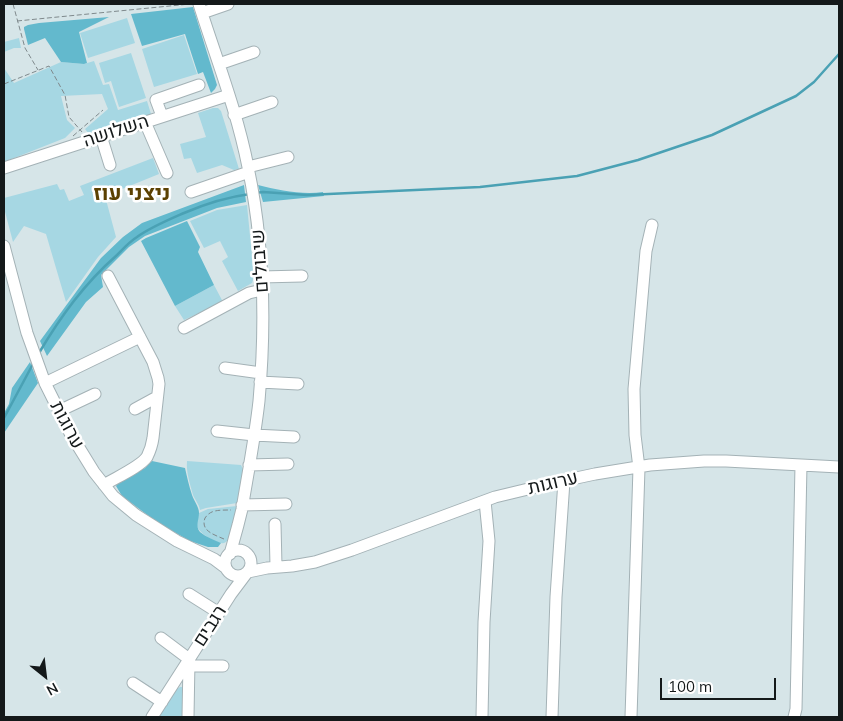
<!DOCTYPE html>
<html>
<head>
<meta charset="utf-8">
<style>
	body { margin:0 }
	#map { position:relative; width:843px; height:721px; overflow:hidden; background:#d6e5e8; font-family:Mulish,sans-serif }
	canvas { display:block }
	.frame { position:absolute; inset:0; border:5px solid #14191a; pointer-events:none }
	.north { position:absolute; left:20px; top:651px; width:50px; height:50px; -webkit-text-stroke:4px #fff; paint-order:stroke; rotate:151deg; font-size:14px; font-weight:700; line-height:20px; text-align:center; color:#14191a }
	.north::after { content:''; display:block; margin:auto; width:18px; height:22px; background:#14191a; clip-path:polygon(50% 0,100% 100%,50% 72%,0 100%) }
	.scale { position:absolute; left:660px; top:678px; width:116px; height:22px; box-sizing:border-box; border:2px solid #14191a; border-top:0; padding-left:6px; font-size:15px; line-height:18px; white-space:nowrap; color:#14191a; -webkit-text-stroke:4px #fff; paint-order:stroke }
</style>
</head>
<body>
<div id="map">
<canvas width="843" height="721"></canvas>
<div class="frame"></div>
<div class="north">N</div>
<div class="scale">100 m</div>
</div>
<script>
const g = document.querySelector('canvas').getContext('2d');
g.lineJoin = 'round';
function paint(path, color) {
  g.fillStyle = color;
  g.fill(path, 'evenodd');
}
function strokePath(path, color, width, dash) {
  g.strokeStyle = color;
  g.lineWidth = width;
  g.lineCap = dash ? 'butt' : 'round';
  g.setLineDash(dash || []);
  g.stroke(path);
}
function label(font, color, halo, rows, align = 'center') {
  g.font = font + ' Mulish,Heebo,sans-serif';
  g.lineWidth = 5;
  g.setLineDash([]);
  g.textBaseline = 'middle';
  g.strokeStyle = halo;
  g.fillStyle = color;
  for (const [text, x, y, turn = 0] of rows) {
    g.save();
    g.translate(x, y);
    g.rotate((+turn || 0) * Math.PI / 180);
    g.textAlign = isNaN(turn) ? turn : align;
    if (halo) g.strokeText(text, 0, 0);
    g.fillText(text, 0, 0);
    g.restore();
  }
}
paint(new Path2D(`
	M127 18 135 43 88 58 80 33Z
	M184 35 197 74 154 87 142 49Z
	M19 38 21 48H14L4 52V42Z
	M131 53 146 98 119 107 111 81 105 83 99 63Z
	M94 61 103 85 109 84 118 110 147 101 151 114 89 134 85 129 108 109 102 94 61 96 67 120 75 128 65 138 4 162V68L14 83 61 62 84 64Z
	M213 108H218L221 111 239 169 234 170 222 165 197 173 191 158 184 159 180 144 206 137 198 113Z
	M153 158 159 174 105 196 116 237 98 257 66 302 46 234 24 226 13 242 4 208V198L57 184 60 190 64 189 69 201 84 195 80 186Z
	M247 205 254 277 252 283 238 291 222 261 228 257 220 241 204 248 190 221 217 210Z
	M214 285 223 302 184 320 175 306Z
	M187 461 241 465 244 471 237 503 206 508 200 510C199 504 195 500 193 495 190 484 186 472 187 461Z
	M237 506 228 540C226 542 224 544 221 543 214 542 199 533 197 526 197 521 198 517 199 513L208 509Z
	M180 687H183L184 717H158L173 692Z`), '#a6d7e3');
paint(new Path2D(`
	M193 7 217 85 215 89 211 93 203 72 198 74 185 34 142 46 131 14Z
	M109 17 79 32 87 63 84 64 61 62 45 38 28 45 24 29V27L28 25 39 23Z
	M244 185 246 202 217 208 145 236 129 247 101 275 103 287 86 302 47 356 40 341 101 258 123 237 142 223Z
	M258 185C278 190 302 195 323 192L324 196 263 202Z
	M187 221 200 247 198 252 214 285 175 306 141 241 146 238Z
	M30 362 38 383 4 433V413L9 404 12 388Z
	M152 461 185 468C187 477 189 486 192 495 194 501 199 507 199 513 199 520 195 526 200 532 206 537 214 540 221 543L218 547H208L190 541 158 523 122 496 116 486 118 483 145 468Z`), '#63b9cd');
strokePath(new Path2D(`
	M255 193 263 192 307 195 480 187 577 176 638 160 712 135 796 96 814 82 839 54
	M39 353C61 316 84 284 117 255 123 249 129 242 137 237 151 227 168 220 184 213 205 204 227 197 250 194
	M4 418 34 362`), '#4aa1b4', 2.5);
const minor = new Path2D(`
	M199 4C216 58 237 111 248 167 264 243 266 323 259 401 255 437 248 473 242 509L238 525 230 554
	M202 13 228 4
	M219 64 254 52
	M234 115 272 102
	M162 116 156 100 199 85
	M145 122 167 173
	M101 136 110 165
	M248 167 288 157
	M4 168 229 95
	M191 192 249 172
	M4 246 27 333 45 383 70 433 94 472 113 496 136 515 177 541 214 559 226 568
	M261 277 302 276
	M184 328 249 293 262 290
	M225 368 261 373
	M260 382 298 384
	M45 383 140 337
	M135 409 157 397
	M59 411 95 394
	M217 431 254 435 294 437
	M249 465 288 464
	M104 485C115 478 140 467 147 457 150 451 152 445 153 438L159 384 158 378 153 362 108 276
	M242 505 286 504
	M275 524 276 566
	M225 563a13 13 0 1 1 26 0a13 13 0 1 1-26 0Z
	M248 572 267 568 292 566 315 562 352 550 495 497 553 483 595 474 650 465 704 461H726L839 467
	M189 594 219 613
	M161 638 189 659
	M189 666H223
	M133 683 162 702
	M152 717 231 594 246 574
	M188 717 189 661
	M482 717 484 622 489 541 485 501
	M552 717 556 597 564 481
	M631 717 639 468 635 435 634 389 646 251 652 225
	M794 717 796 709 801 465`);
strokePath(minor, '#a4b2b6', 13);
strokePath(new Path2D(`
	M13 4 25 48 38 70
	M17 21 190 4
	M4 84 49 66 65 95 69 117 82 132
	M73 136 103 110
	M224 539C215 535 200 531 205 518 207 515 210 512 215 511 219 510 226 510 231 510`), '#7f898c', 1, [5, 2.5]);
strokePath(minor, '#fff', 11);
label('19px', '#14191a', '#fff', [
	["השלושה",116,131,-18],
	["שיבולים",260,261,-94],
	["ערוגות",67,425,62],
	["ערוגות",553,483,-13],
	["רגבים",210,626,-57]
]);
label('bold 21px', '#5b4102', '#fff', [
	["ניצני עוז",132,194]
]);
</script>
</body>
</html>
